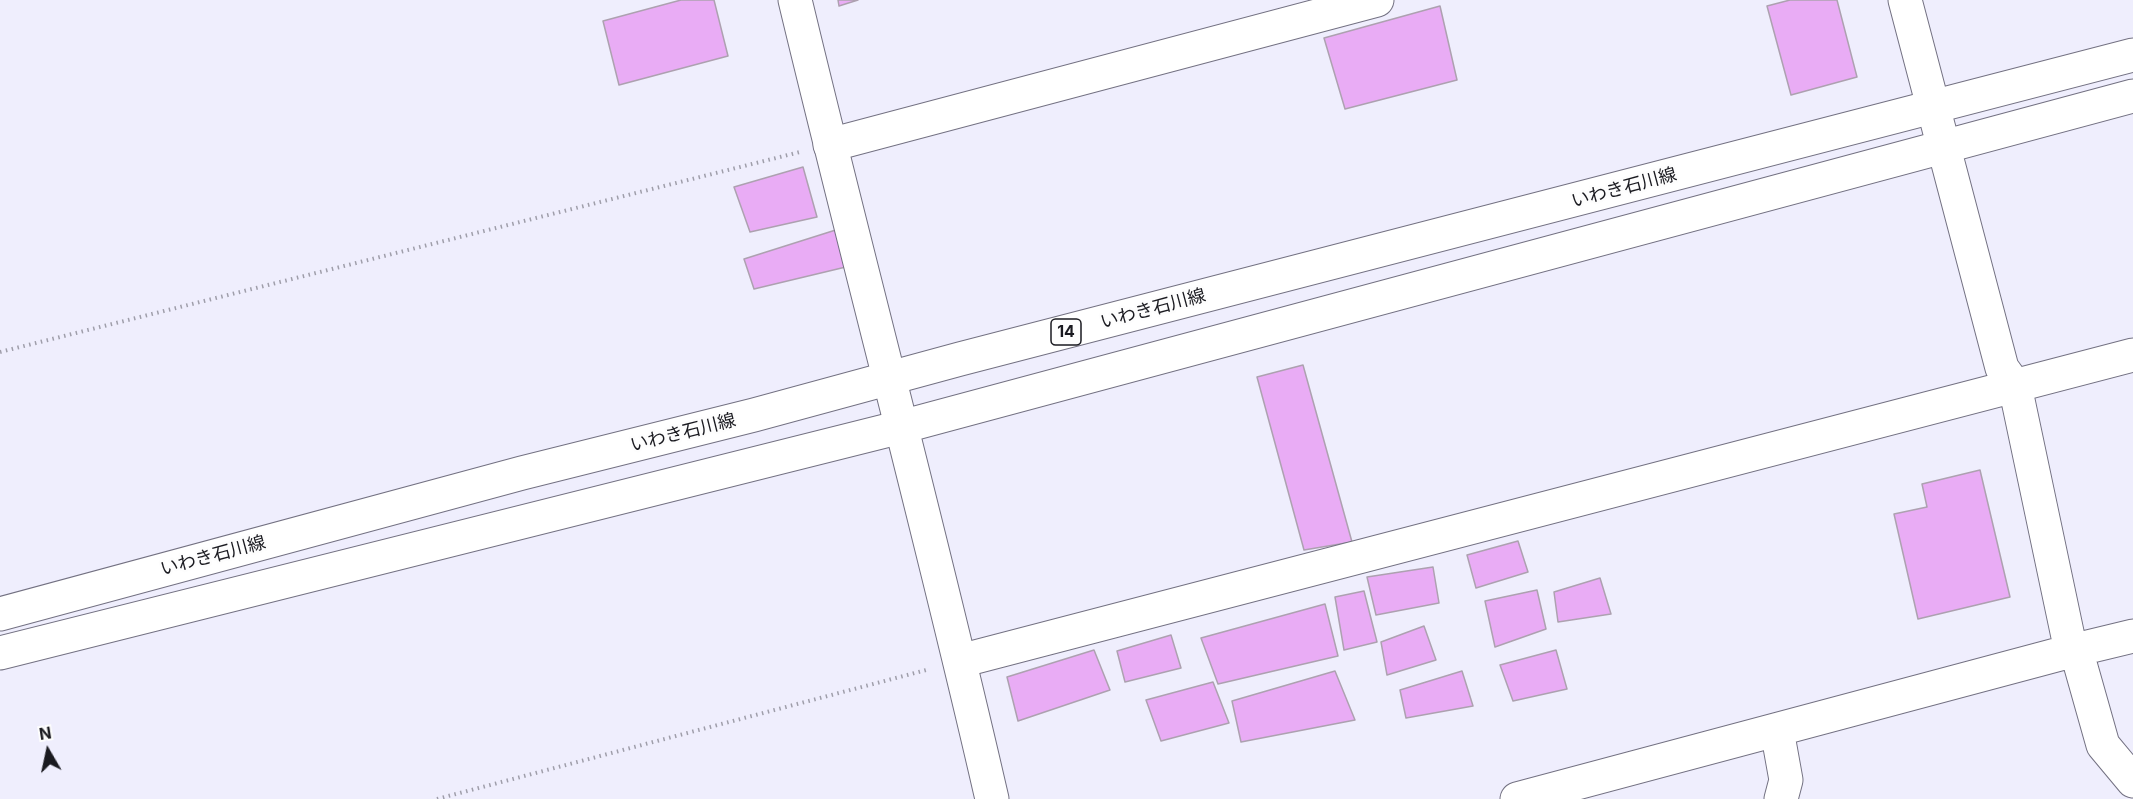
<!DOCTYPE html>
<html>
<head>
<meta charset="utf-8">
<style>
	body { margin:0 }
	#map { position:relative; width:2133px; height:799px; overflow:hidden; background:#efeefd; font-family:Inter,sans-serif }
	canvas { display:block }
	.north { position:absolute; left:18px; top:721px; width:60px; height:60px; -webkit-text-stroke:4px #fdfdfd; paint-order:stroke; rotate:351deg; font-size:16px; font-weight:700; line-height:24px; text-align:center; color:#1a1a20 }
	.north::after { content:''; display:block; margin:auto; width:21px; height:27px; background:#1a1a20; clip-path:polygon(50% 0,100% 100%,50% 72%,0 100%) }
</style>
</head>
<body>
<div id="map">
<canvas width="2133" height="799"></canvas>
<div class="north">N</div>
</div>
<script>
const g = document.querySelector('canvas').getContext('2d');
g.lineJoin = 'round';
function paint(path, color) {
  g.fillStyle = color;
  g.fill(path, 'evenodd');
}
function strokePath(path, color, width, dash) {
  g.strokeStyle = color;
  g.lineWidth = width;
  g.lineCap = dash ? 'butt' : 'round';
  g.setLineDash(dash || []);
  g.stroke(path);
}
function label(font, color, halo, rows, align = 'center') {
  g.font = font + ' Inter,"Noto Sans JP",sans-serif';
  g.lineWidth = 5;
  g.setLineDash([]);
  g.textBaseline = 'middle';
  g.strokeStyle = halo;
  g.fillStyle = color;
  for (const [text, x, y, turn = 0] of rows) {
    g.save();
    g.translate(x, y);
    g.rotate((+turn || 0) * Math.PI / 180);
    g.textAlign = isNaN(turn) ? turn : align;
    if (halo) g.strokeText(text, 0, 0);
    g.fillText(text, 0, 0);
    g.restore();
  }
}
const building = new Path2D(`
	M681 0H714L728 56 619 85 603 21Z
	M838 0H858L839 6Z
	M1790 0H1837L1857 77 1791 95 1767 6Z
	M1440 6 1457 80 1345 109 1324 38Z
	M803 167 817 217 750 232 734 187Z
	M842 228 850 266 754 289 744 259Z
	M1303 365 1352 542 1304 550 1257 377Z
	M1980 470 2010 597 1918 619 1894 514 1927 507 1922 484Z
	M1518 541 1528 572 1476 588 1467 555Z
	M1433 567 1439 603 1376 615 1367 577Z
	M1600 578 1611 614 1558 622 1554 592Z
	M1537 590 1546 629 1495 647 1485 601Z
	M1364 591 1377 642 1344 650 1335 597Z
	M1325 604 1338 656 1218 684 1201 638Z
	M1424 626 1436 660 1387 675 1381 642Z
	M1171 635 1181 668 1125 682 1117 651Z
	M1094 650 1110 690 1018 721 1007 677Z
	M1556 650 1567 689 1513 701 1500 665Z
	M1335 671 1355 720 1241 742 1232 701Z
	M1462 671 1473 706 1406 718 1400 690Z
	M1213 682 1229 723 1161 741 1146 700Z`);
paint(building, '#e9acf5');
strokePath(building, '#ada1b0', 1.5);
const street = new Path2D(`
	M1905 0 2002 368 2015 386 2071 651 2133 636
	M830 145 1377 0
	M960 661 2133 355
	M1777 730 1786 780 1781 799
	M1517 799 2071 651 2079 660 2103 745 2133 781`);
const secondary = new Path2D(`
	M795 0C859 267 931 532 992 799`);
const primary = new Path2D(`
	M0 614 522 473 754 415 960 359 2133 55
	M0 653 901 427 2133 96`);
strokePath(street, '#737182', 35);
strokePath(secondary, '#737182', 35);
strokePath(primary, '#737182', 35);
strokePath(new Path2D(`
	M0 352 800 152
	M437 799 930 669`), '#9f9eaa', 4, [1.5, 4.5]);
strokePath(street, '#fff', 33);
strokePath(secondary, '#fff', 33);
strokePath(primary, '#fff', 33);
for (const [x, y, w] of [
	[1066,332,30]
]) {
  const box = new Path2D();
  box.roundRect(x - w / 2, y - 13, w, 26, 4.5);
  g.fillStyle = '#fdfdfd';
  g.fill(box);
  strokePath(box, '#1a1a20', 1.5);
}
label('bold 16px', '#1a1a20', null, [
	["14",1066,332]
]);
label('18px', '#1a1a20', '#fdfdfd', [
	["いわき石川線",1624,188,-15],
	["いわき石川線",1153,309,-15],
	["いわき石川線",683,433,-14],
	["いわき石川線",213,556,-15]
]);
</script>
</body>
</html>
